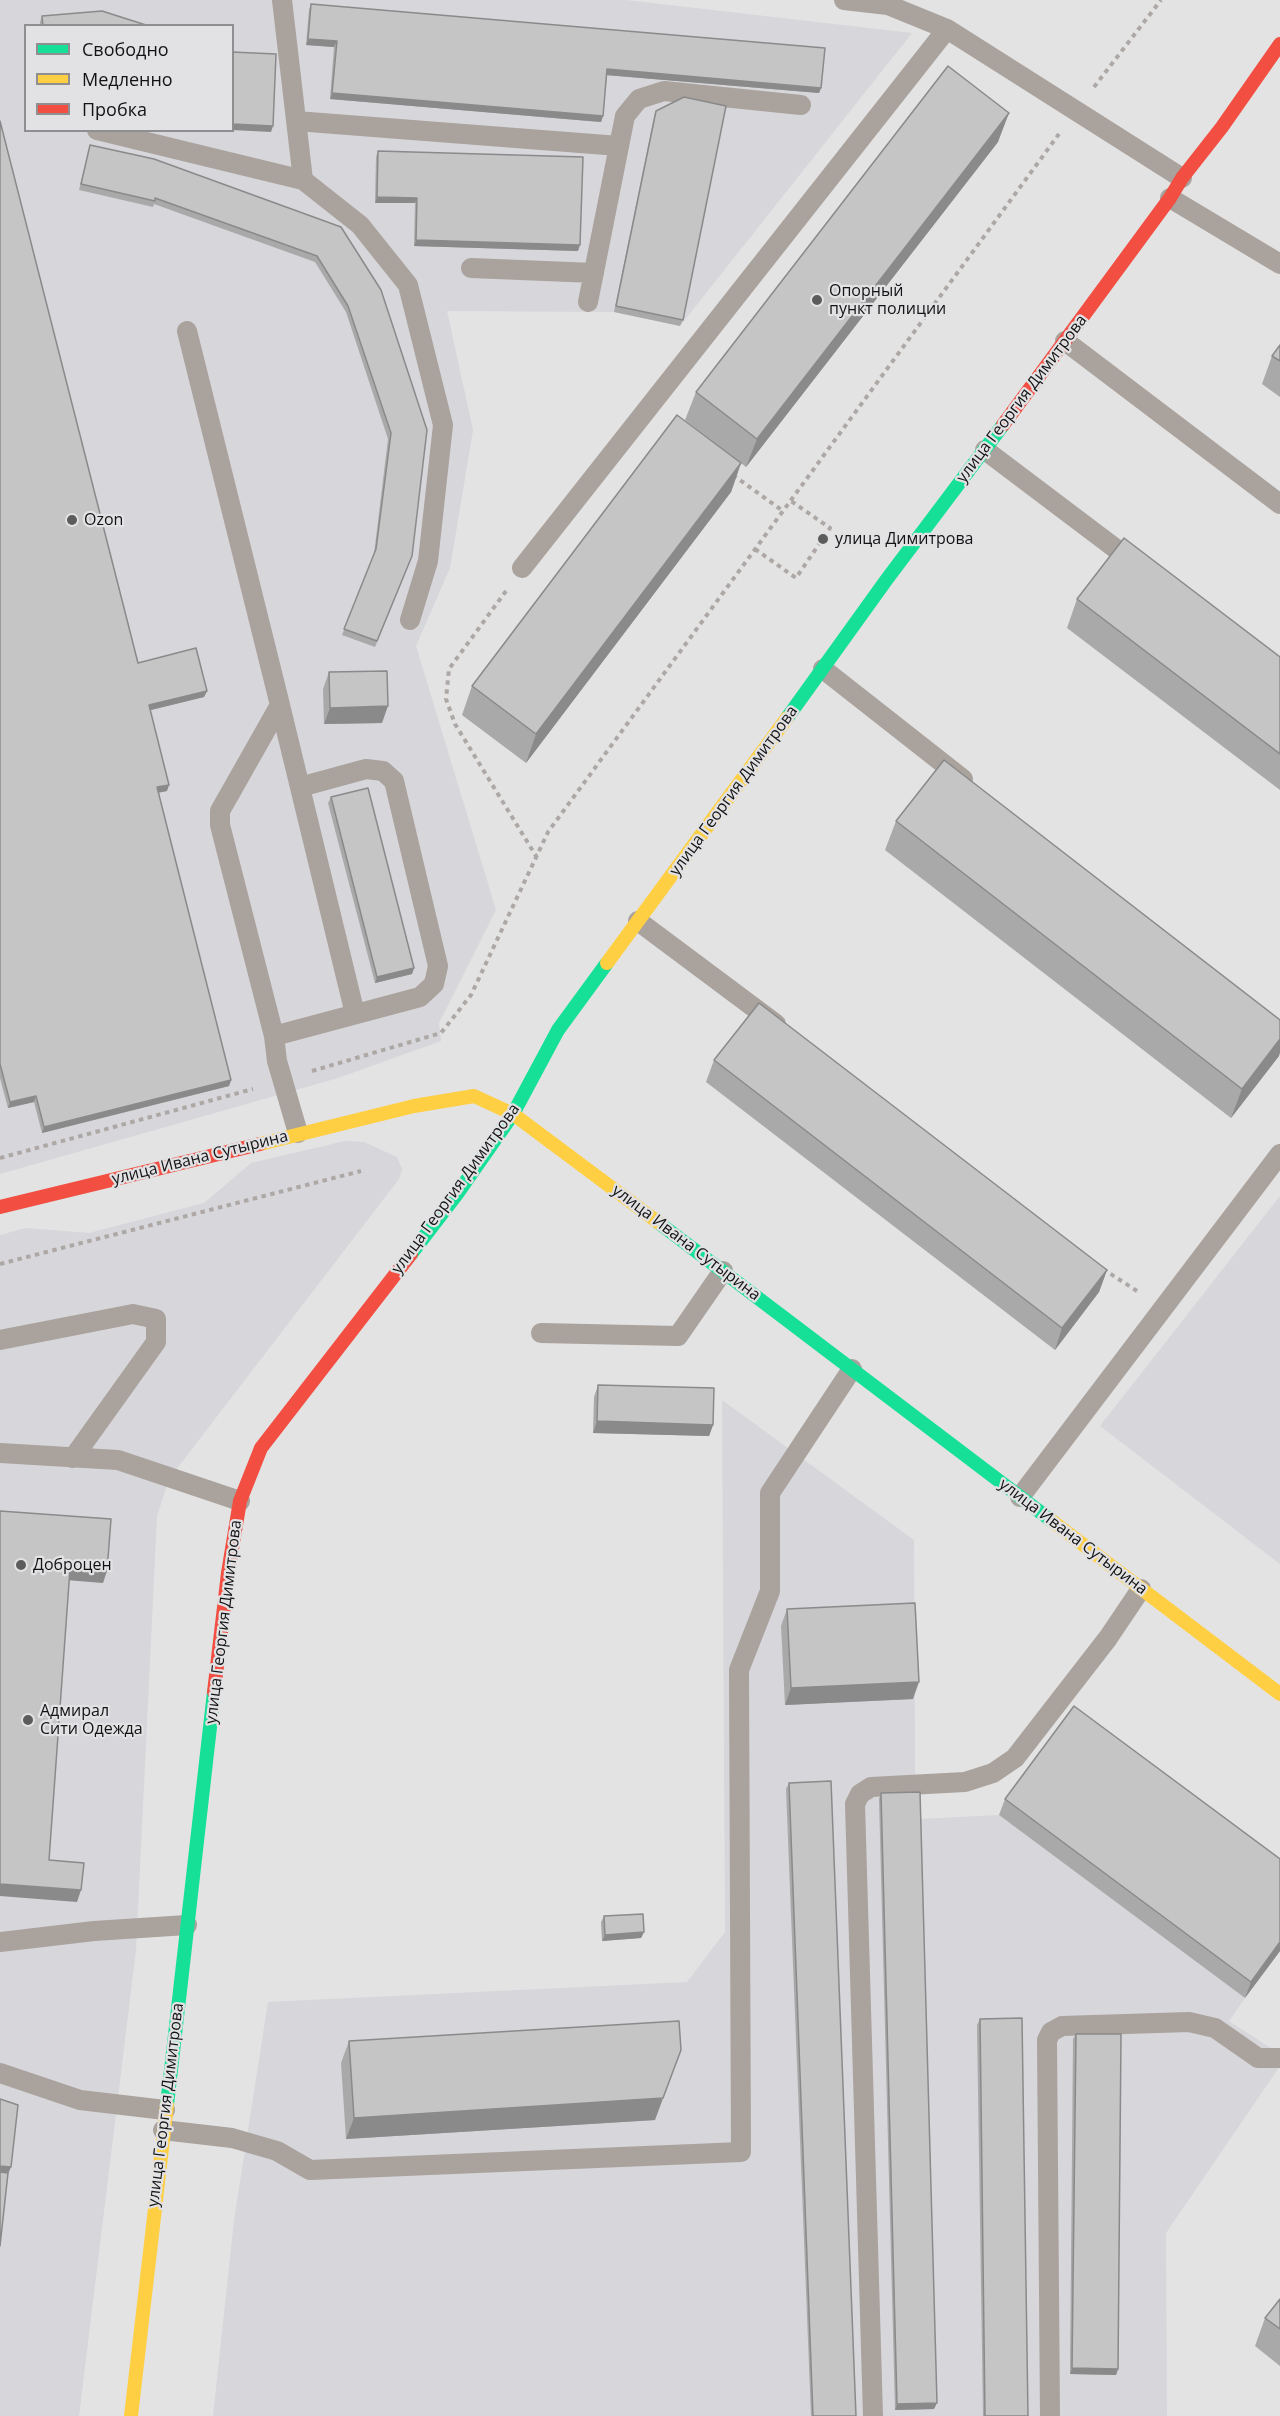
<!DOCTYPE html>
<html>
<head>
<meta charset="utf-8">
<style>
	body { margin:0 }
	#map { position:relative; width:1280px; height:2416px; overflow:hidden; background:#e3e3e3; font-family:"Open Sans",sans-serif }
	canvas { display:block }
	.legend { position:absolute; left:24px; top:24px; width:210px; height:108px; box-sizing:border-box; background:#e2e2e4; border:2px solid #8f8f91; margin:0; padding:8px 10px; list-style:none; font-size:18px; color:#131314 }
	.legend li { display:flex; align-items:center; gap:12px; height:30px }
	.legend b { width:30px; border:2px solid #8f8f91 }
</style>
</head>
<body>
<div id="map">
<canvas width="1280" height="2416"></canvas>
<ul class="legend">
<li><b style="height:8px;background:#16e098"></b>Свободно</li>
<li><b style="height:8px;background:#ffcf43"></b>Медленно</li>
<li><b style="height:8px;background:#f24e42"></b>Пробка</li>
</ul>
</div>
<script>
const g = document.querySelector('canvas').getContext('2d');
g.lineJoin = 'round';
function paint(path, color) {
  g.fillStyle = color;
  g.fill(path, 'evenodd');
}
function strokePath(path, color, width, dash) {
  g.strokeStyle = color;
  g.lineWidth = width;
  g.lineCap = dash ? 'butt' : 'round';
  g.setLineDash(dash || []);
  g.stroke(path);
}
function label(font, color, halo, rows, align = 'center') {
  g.font = font + ' "Open Sans",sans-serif';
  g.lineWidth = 4.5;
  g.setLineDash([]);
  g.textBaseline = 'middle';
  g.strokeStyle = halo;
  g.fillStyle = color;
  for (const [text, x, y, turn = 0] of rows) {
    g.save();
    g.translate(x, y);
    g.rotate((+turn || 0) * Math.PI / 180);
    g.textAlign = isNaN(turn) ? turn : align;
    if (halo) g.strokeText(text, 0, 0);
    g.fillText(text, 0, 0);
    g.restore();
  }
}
paint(new Path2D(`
	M0 0H626L912 33 680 326 614 312 447 311 473 430 450 568 416 646 496 910 439 1023 441 1041 338 1078 0 1174ZM26 26H232V130H26Z
	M345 1141 364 1142 397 1157 402 1169 399 1179 169 1479 157 1516 136 1950 79 2416H0V1235L26 1228 89 1233 204 1203 251 1163Z
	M1280 1196V1564L1100 1426Z
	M722 1400 914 1540 915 1774 919 1819 999 1815 1245 1998 1229 2021 1280 2054V2066L1166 2233 1167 2416H213L234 2220 268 2002 687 1982 725 1932Z`), '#d6d6db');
strokePath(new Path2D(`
	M1094 87 1161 0
	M733 475 783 511
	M755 549 796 578 830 528 791 501
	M506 591 449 669 446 699 455 724 536 856
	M312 1071 441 1033 471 995 548 832 1059 134
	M0 1158 253 1089
	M0 1264 361 1171
	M1103 1269 1137 1291`), '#ada8a5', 4, [4.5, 4.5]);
strokePath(new Path2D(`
	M282 0 303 180 360 225 408 285 443 425 428 561 410 620
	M844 0 888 5 947 29 1182 178
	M296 121 619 146
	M97 130 303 180
	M1170 198 1280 264
	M471 268 594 273
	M588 302 625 116 639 99 664 91 801 105
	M187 331 280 705 220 811V825L274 1036 277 1061 298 1133
	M1065 341 1280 504
	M985 450 1136 564
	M522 568 947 29
	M823 669 963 779
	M280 705 355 1014
	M638 921 776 1024
	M274 1036 420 997 434 984 438 966 394 781 383 771 366 769 300 787
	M541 1333 678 1336 723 1271
	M0 1340 133 1314 156 1319V1342L73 1458
	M0 1453 118 1460 240 1501
	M1020 1497 1280 1154
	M0 1942 94 1931 187 1925
	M0 2073 80 2100 165 2110
	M163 2130 232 2138 277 2151 310 2170 741 2152 739 1670 770 1591V1493L852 1369
	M873 2416 855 1804 860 1794 871 1787 965 1782 993 1773 1015 1758 1108 1638 1141 1589
	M1050 2416 1047 2040 1051 2032 1062 2026 1189 2022 1215 2028 1258 2058H1280`), '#aaa29c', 20);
strokePath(new Path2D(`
	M787 718 887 579 1003 425
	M659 1223 1052 1521
	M411 1254 457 1194 513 1114 558 1030 607 963
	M167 2105 214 1692`), '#16e098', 14);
strokePath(new Path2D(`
	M607 963 787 718
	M260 1144 414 1106 474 1096 513 1114 659 1223
	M1052 1521 1280 1694
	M131 2416 167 2105`), '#ffcf43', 14);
strokePath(new Path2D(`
	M1003 425 1170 198 1182 178 1222 127 1280 44
	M0 1207 260 1144
	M214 1692 228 1573 240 1501 261 1448 411 1254`), '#f24e42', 14);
paint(new Path2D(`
	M311 4 821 88 819 93 607 75 603 116 601 122 330 99 334 47 306 45 309 10Z
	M42 16 149 26H40V22Z
	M656 111 683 320 680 326 614 312 654 117Z
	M0 121 138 663 207 691 204 697 150 710 167 791 158 793 231 1080 229 1086 42 1133 34 1102 8 1108 0 1078Z
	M998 142 746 467 741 463 731 492 526 763 462 715 472 686 738 461 685 420 696 392Z
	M90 145 154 159 381 290 412 556 375 647 342 635 374 554 388 439 346 312 315 262 154 204 153 207 79 190Z
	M378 151 578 251 414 246 415 203H375L376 157Z
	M1280 345V397L1262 384 1272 356Z
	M1077 599 1280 657V790L1067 628Z
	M329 672 382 723 324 724 323 689Z
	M331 797 414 968 412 974 375 983 328 803Z
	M896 821 1279 1056 1231 1118 885 850Z
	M714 1060 1107 1270 1099 1292 1055 1350 706 1082Z
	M598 1385 713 1425 709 1436 593 1433 594 1397Z
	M787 1609 913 1699 785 1705 781 1626Z
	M789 1783 856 2416H811L786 1789Z
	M881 1793 934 2409 895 2410 879 1799Z
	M1005 1799 1280 1951 1245 1998 999 1815Z
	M604 1916 644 1932 641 1938 602 1941 601 1922Z
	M980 2019 1028 2416H983L977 2025Z
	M1076 2034 1118 2369 1116 2375 1070 2374 1073 2039Z
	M349 2041 655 2120 346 2139 341 2063Z
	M1280 2299V2366L1255 2346 1265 2318Z`), '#a9a9a9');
paint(new Path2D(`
	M308 39 337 41 334 47 306 45Z
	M607 69 821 88 819 93 605 75Z
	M332 93 603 116 601 122 330 99Z
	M1009 113 998 142 746 467 757 439Z
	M232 124 273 126 271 132 232 130Z
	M377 197 417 198 415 203H375Z
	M416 240 580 245 578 251 414 246Z
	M741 463 731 492 526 763 536 734Z
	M207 691 204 697 147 711 149 705Z
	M388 706 382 723 324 724 330 708Z
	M169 785 167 791 155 793 157 787Z
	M414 968 412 974 375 983 377 977Z
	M1280 1039V1053L1279 1056 1231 1118 1242 1089Z
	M231 1080 229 1086 42 1133 44 1127Z
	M36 1096 34 1102 8 1108 10 1102Z
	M1107 1270 1099 1292 1055 1350 1062 1328Z
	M597 1421 713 1425 709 1436 593 1433Z
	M70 1569 107 1571 103 1583 66 1580Z
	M919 1682 913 1699 785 1705 791 1688Z
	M0 1884 81 1890 77 1902 0 1896Z
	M644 1932 641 1938 602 1941 605 1935Z
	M1280 1942V1951L1245 1998 1251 1982Z
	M681 2050 655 2120 346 2139 354 2118Z
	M0 2166 11 2167 6 2179 0 2178Z
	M1072 2368 1118 2369 1116 2375 1070 2374Z
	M937 2403 934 2409 895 2410 897 2404Z`), '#8a8a8a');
const building = new Path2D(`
	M311 4 825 48 821 88 607 69 603 116 332 93 337 41 308 39Z
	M102 11 149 26H43L42 16Z
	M232 52 276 54 273 126 232 124Z
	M948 66 1009 113 757 439 696 392Z
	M684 97 726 106 683 320 616 306 656 111Z
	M0 121 138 663 196 648 207 691 149 705 169 785 157 787 231 1080 44 1127 36 1096 10 1102 0 1064Z
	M90 145 154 159 341 227 381 290 427 430 412 556 377 641 344 629 376 549 391 433 348 306 317 256 155 198V201L81 184Z
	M378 151 583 157 580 245 416 240 417 198 377 197Z
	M1280 345V361L1272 356Z
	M677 415 741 463 536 734 472 686Z
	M1124 538 1280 657V754L1077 599Z
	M387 671 388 706 330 708 329 672Z
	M944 760 1280 1020V1039L1242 1089 896 821Z
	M368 788 414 968 377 977 331 797Z
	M759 1003 1107 1270 1062 1328 714 1060Z
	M598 1385 714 1388 713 1425 597 1421Z
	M0 1511 111 1519 107 1571 70 1569 49 1860 84 1863 81 1890 0 1884Z
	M915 1603 919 1682 791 1688 787 1609Z
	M1074 1706 1280 1859V1942L1251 1982 1005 1799Z
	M831 1781 856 2416H813L789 1783Z
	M920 1792 937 2403 897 2404 881 1793Z
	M643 1914 644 1932 605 1935 604 1916Z
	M1022 2018 1028 2416H985L980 2019Z
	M679 2021 681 2050 663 2098 354 2118 349 2041Z
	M1076 2034H1121L1118 2369 1072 2368Z
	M0 2099 18 2105 11 2167 0 2166Z
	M0 2172 8 2173 0 2246Z
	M1280 2299V2329L1265 2318Z`);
paint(building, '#c5c5c5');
strokePath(building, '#8a8a8a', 1.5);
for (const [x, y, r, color] of [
	[817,300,6,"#5c5c5c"],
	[72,520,6,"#5c5c5c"],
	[823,539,6,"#5c5c5c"],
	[21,1565,6,"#5c5c5c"],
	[28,1720,6,"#5c5c5c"]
]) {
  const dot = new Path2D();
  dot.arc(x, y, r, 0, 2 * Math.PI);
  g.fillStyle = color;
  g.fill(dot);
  strokePath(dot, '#e2e2e4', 2);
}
label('16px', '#131314', '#e2e2e4', [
	["Опорный",829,291],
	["пункт полиции",829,309],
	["Ozon",84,520],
	["улица Димитрова",835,539],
	["Доброцен",33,1565],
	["Адмирал",40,1711],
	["Сити Одежда",40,1729]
], 'left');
label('16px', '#131314', '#e2e2e4', [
	["улица Георгия Димитрова",1022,399,-53],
	["улица Георгия Димитрова",734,791,-54],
	["улица Ивана Сутырина",200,1158,-14],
	["улица Георгия Димитрова",456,1189,-54],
	["улица Ивана Сутырина",686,1243,37],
	["улица Ивана Сутырина",1073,1537,37],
	["улица Георгия Димитрова",224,1622,-83],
	["улица Георгия Димитрова",166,2105,-83]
]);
</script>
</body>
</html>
